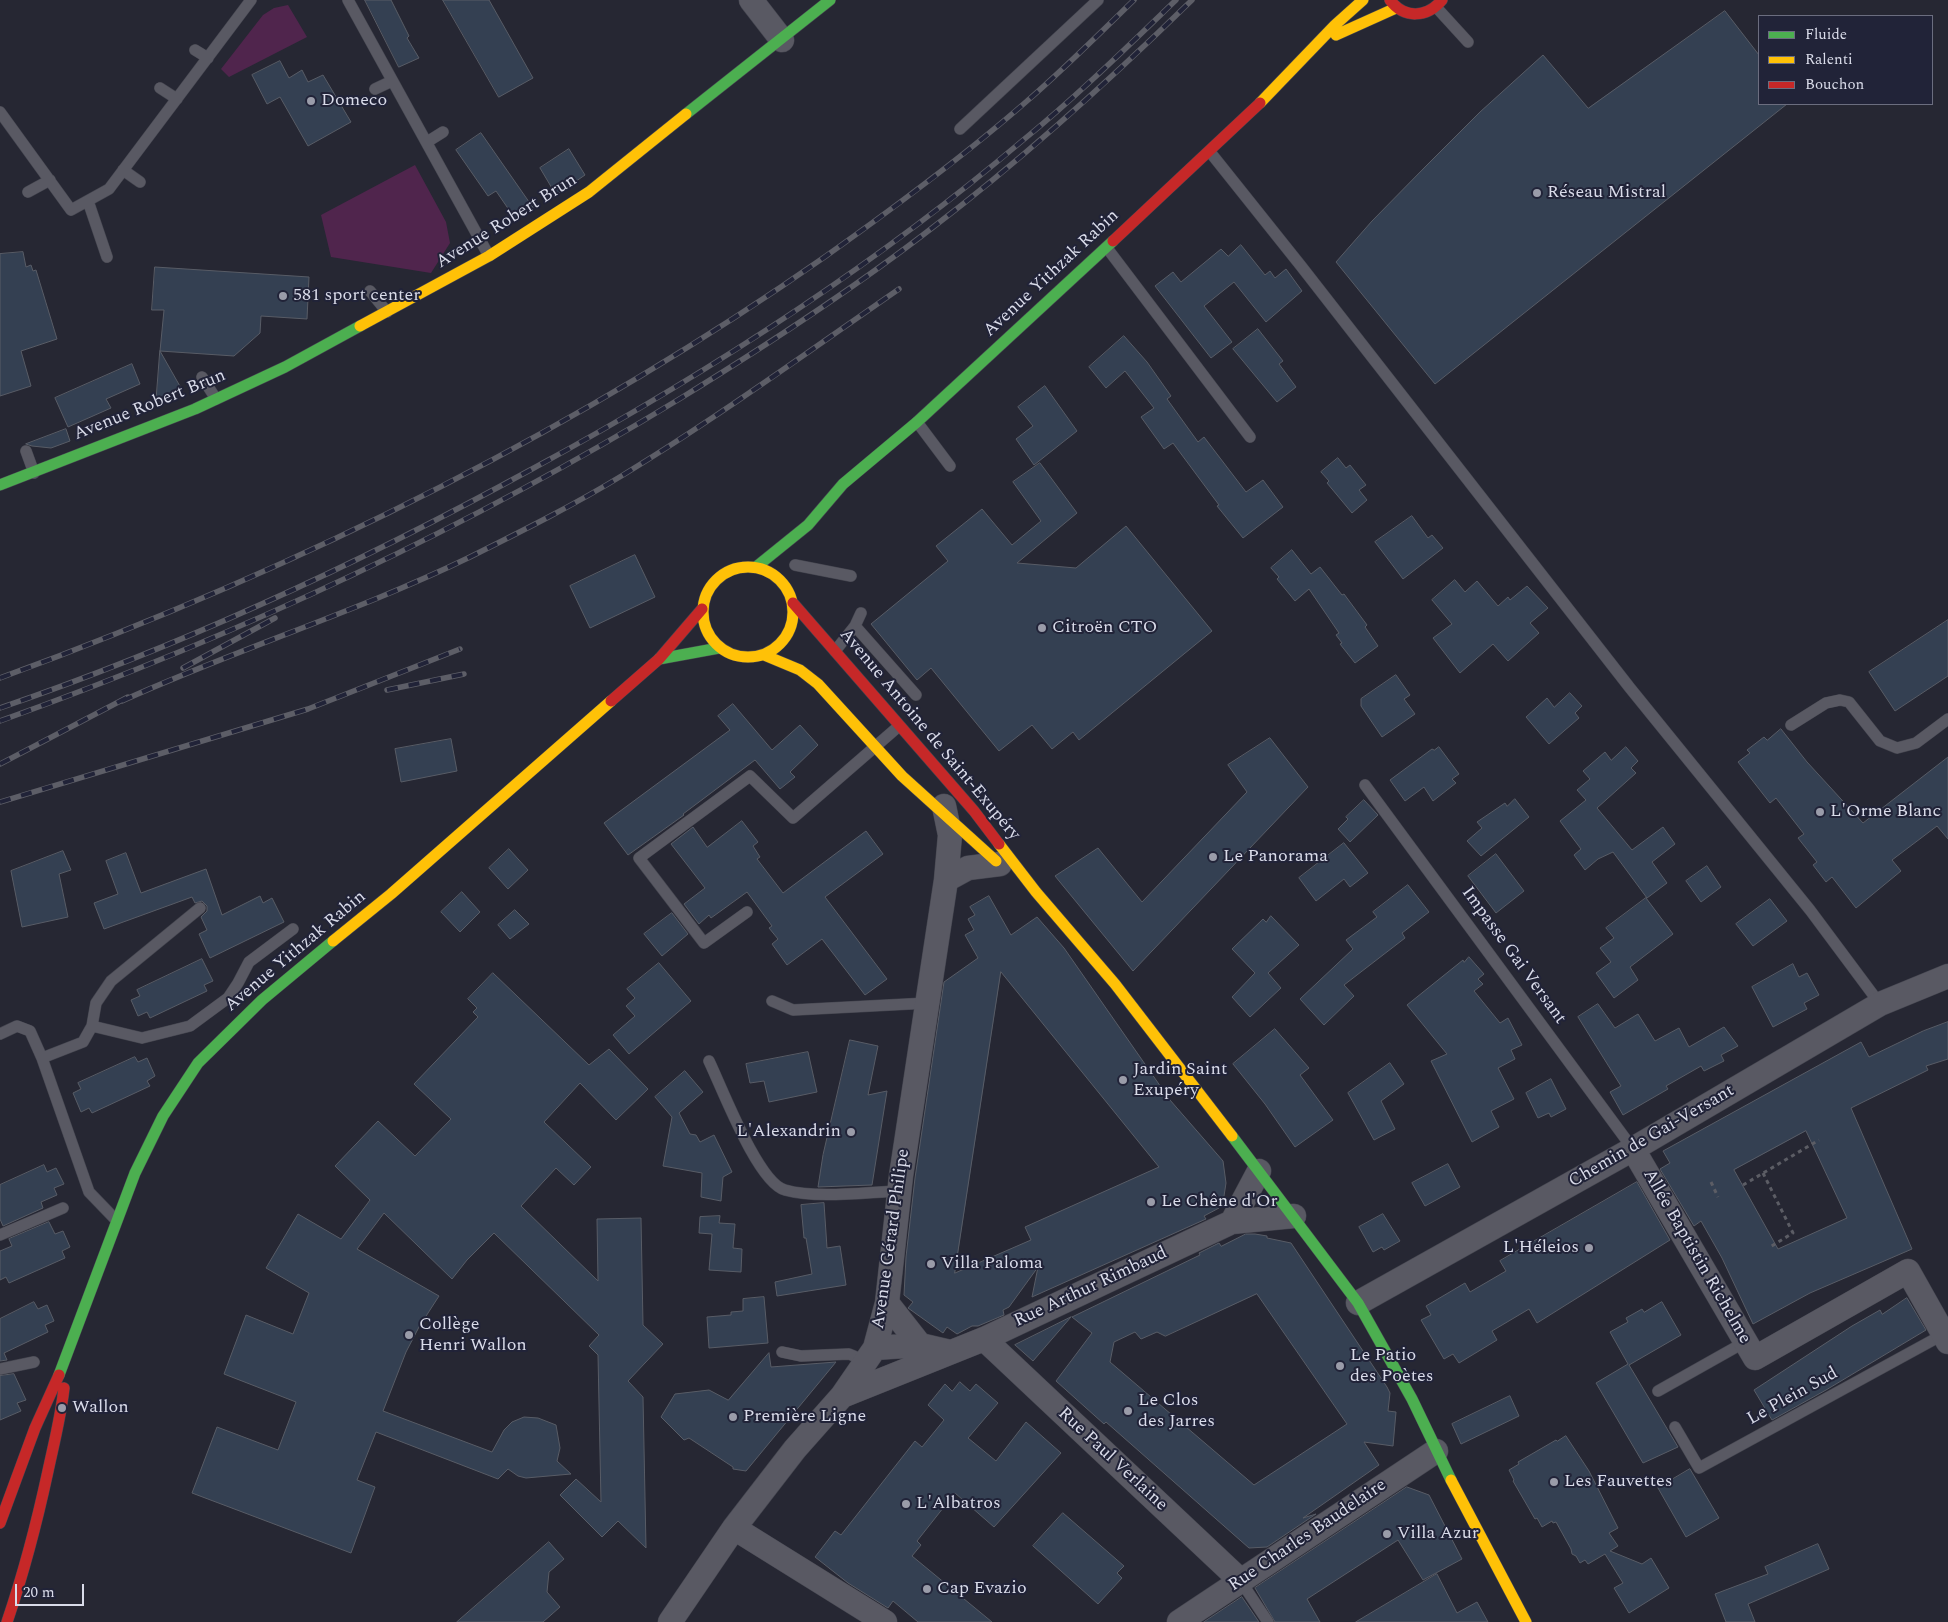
<!DOCTYPE html>
<html>
<head>
<meta charset="utf-8">
<style>
	body { margin:0 }
	#map { position:relative; width:1948px; height:1622px; overflow:hidden; background:#262733; font-family:Spectral,serif }
	canvas { display:block }
	.legend { position:absolute; left:1758px; top:15px; width:175px; height:90px; box-sizing:border-box; background:#212338; border:1px solid #6b6d7f; margin:0; padding:6px 9px; list-style:none; font-size:15px; color:#d9dbe9 }
	.legend li { display:flex; align-items:center; gap:10px; height:25px }
	.legend b { width:25px; border:1px solid #6b6d7f }
	.scale { position:absolute; left:15px; top:1584px; width:69px; height:22px; box-sizing:border-box; border:2px solid #d9dbe9; border-top:0; padding-left:6px; font-size:15px; line-height:18px; white-space:nowrap; color:#d9dbe9; -webkit-text-stroke:4px #212338; paint-order:stroke }
</style>
</head>
<body>
<div id="map">
<canvas width="1948" height="1622"></canvas>
<ul class="legend">
<li><b style="height:6px;background:#4caf50"></b>Fluide</li>
<li><b style="height:6px;background:#ffc107"></b>Ralenti</li>
<li><b style="height:6px;background:#c62828"></b>Bouchon</li>
</ul>
<div class="scale">20 m</div>
</div>
<script>
const g = document.querySelector('canvas').getContext('2d');
g.lineJoin = 'round';
function paint(path, color) {
  g.fillStyle = color;
  g.fill(path, 'evenodd');
}
function strokePath(path, color, width, dash) {
  g.strokeStyle = color;
  g.lineWidth = width;
  g.lineCap = dash ? 'butt' : 'round';
  g.setLineDash(dash || []);
  g.stroke(path);
}
function label(font, color, halo, rows, align = 'center') {
  g.font = font + ' Spectral,serif';
  g.lineWidth = 4;
  g.setLineDash([]);
  g.textBaseline = 'middle';
  g.strokeStyle = halo;
  g.fillStyle = color;
  for (const [text, x, y, turn = 0] of rows) {
    g.save();
    g.translate(x, y);
    g.rotate((+turn || 0) * Math.PI / 180);
    g.textAlign = isNaN(turn) ? turn : align;
    if (halo) g.strokeText(text, 0, 0);
    g.fillText(text, 0, 0);
    g.restore();
  }
}
paint(new Path2D(`
	M288 5 307 37 229 77 221 69 263 15 274 8Z
	M415 165 446 222 450 243 431 273 331 257 321 215Z`), '#50254d');
const building = new Path2D(`
	M365 0H391L409 36 407 38 419 58 399 67Z
	M443 0H489L533 78 499 97Z
	M1725 11 1759 55V104H1787L1435 384 1336 262 1372 221 1426 166 1480 112 1543 55 1588 108Z
	M280 61 289 78 302 70 308 82 323 75 351 122 308 146 280 97 267 104 252 75Z
	M481 133 534 209 516 220 496 191 488 196 456 150Z
	M569 149 585 175 556 195 540 168Z
	M1241 245 1265 275 1270 271 1275 278 1286 269 1302 291 1266 322 1234 282 1204 306 1232 342 1211 358 1155 286 1173 272 1181 282 1221 249 1228 256Z
	M23 252 26 267 31 265 33 271 36 270 57 339 21 351 31 386 0 396V254Z
	M155 267 309 277 307 319 261 316 260 333 234 356 160 351 164 310H152Z
	M1258 329 1283 361 1279 364 1296 387 1277 402 1233 349Z
	M1124 336 1147 362 1171 396 1167 399 1198 442 1204 437 1246 492 1263 480 1283 507 1243 538 1217 506 1219 505 1173 443 1164 449 1141 417 1154 408 1125 371 1106 388 1089 367Z
	M160 351 181 388 156 404Z
	M132 364 140 384 106 399 111 408 68 427 55 398Z
	M1045 386 1077 431 1034 465 1016 439 1033 426 1018 407Z
	M66 429 70 441 51 448 32 446 26 444Z
	M1338 458 1346 468 1350 465 1366 485 1359 490 1367 500 1352 513 1327 483 1329 481 1321 472Z
	M1040 463 1077 513 1017 563 1076 568 1126 526 1212 631 1079 740 1073 732 1052 749 1032 725 999 751 931 668 917 680 871 624 948 561 936 546 982 509 1012 545 1041 521 1013 482Z
	M1412 516 1428 538 1432 535 1443 548 1403 579 1375 542Z
	M1292 550 1311 574 1320 567 1342 595 1344 594 1367 625 1365 627 1378 646 1355 663 1340 644 1342 643 1336 635 1339 633 1309 589 1295 601 1277 579 1279 577 1271 568Z
	M635 555 655 597 590 628 570 586Z
	M1455 580 1465 592 1477 581 1498 606 1508 597 1510 600 1527 586 1548 608 1530 623 1539 633 1508 661 1493 644 1460 673 1433 638 1452 624 1432 600Z
	M1948 620V676L1895 711 1869 672Z
	M1396 675 1410 695 1404 699 1415 714 1382 737 1361 706V699Z
	M1570 693 1582 706 1575 713 1579 718 1549 744 1526 717 1547 698 1554 707Z
	M733 704 772 750 800 725 818 745 790 772 795 777 780 789 755 760 683 814 684 815 628 855 604 823 730 730 718 716Z
	M1781 729 1807 762 1863 823 1948 757V839L1937 826 1892 860 1901 871 1856 908 1832 877 1826 882 1813 865 1817 862 1798 838 1804 834 1776 798 1770 803 1738 762 1750 753 1747 750 1764 737 1767 740Z
	M1270 738 1308 787 1133 971 1055 876 1098 848 1142 902 1247 792 1228 765Z
	M451 739 457 771 401 782 395 749Z
	M1439 747 1459 774 1452 779 1456 783 1433 801 1424 787 1405 801 1390 780 1432 749 1434 750Z
	M1626 747 1638 761 1631 768 1636 773 1597 808 1632 850 1663 827 1675 844 1652 862 1667 883 1647 898 1613 852 1598 859 1585 870 1574 855 1581 849 1560 821 1586 800 1577 790 1590 779 1583 771 1605 752 1611 760Z
	M1515 799 1529 817 1481 856 1467 841 1482 828 1477 822 1505 803 1507 806Z
	M1364 800 1378 815 1350 842 1338 829 1348 819 1346 817Z
	M742 821 758 842 753 846 760 857 757 859 783 893 866 831 883 854 825 897 887 979 865 995 822 939 787 965 772 944 778 939 769 928 772 926 747 892 711 918 709 915 699 924 684 904 705 888 671 844 693 827 707 847Z
	M1344 843 1368 873 1350 887 1344 879 1316 901 1299 878Z
	M509 849 528 870 508 889 489 868Z
	M63 851 71 870 59 874 68 917 22 927 11 871Z
	M126 853 141 893 206 869 222 915 260 896 263 903 272 898 284 922 210 958 199 934 207 930 201 917 207 911V906L202 901 195 903 192 897 104 929 94 903 118 894 106 861Z
	M1496 854 1524 891 1496 913 1468 876Z
	M1707 866 1721 887 1701 902 1686 881Z
	M1408 885 1429 912 1402 933 1405 938 1344 985 1354 996 1324 1025 1300 999 1353 949 1346 940 1377 917 1373 912Z
	M462 892 480 912 460 932 441 912Z
	M989 896 1011 935 1037 917 1064 948 1170 1100 1223 1161 1226 1183 1224 1196 1219 1208 1204 1216 1206 1219 1032 1297 1038 1267 1009 1307 1003 1310 1004 1315 978 1326H972L957 1334 947 1327 943 1333 908 1308 913 1302 904 1295 906 1257 915 1178 944 982 978 958 965 935 974 930 968 919 975 915 970 907ZM1001 972 1159 1167 1025 1227 1031 1240 955 1273Z
	M1646 898 1673 934 1630 967 1638 980 1614 998 1596 973 1611 962 1600 948 1614 938 1606 928Z
	M1770 899 1787 921 1753 946 1736 924Z
	M515 910 529 924 510 939 498 925Z
	M672 913 688 934 662 956 644 934Z
	M1271 916 1299 945 1268 973 1281 988 1250 1017 1232 997 1255 973 1232 949 1263 919 1266 922Z
	M1469 957 1484 974 1478 979 1483 984 1474 991 1500 1023 1508 1018 1522 1045 1511 1050 1515 1059 1498 1068 1514 1099 1491 1111 1499 1127 1472 1142 1431 1061 1447 1054 1407 1005 1463 960 1464 962Z
	M202 959 213 981 204 985 207 991 150 1018 147 1012 138 1016 131 1000 140 996 137 990Z
	M659 963 691 1001 629 1054 613 1035 635 1016 626 1006 635 998 627 989Z
	M1793 964 1799 977 1807 973 1819 995 1804 1003 1807 1009 1773 1027 1752 987Z
	M493 973 589 1065 609 1049 648 1089 616 1120 580 1083 544 1122 591 1167 574 1185 556 1168 521 1206 598 1281 597 1219 641 1218 643 1325 663 1344 628 1381 643 1397 646 1548 618 1521 602 1537 560 1495 576 1479 601 1502 598 1355 589 1346 599 1335 494 1233 467 1260 452 1279 384 1213 357 1249 439 1296 419 1327 406 1352 383 1411 492 1452 504 1430 512 1422 524 1417 538 1418 556 1425 560 1448 557 1461 571 1474 526 1478 518 1476 508 1469 498 1479 376 1432 357 1480 375 1487 351 1553 192 1493 217 1427 278 1450 296 1402 224 1374 246 1315 293 1334 309 1293 266 1268 298 1214 341 1239 370 1200 335 1166 378 1121 415 1156 451 1119 414 1084 478 1017 473 1012 477 1008 468 999Z
	M1598 1004 1615 1028 1638 1014 1655 1041 1679 1028 1689 1047 1724 1027 1738 1046 1721 1055 1724 1061 1704 1071 1701 1066 1666 1086 1668 1089 1623 1115 1610 1092 1621 1086 1578 1017Z
	M1948 1022V1059L1926 1066 1928 1070 1851 1108 1912 1249 1810 1293 1753 1324 1722 1258 1701 1221 1694 1226 1660 1169 1670 1163 1663 1151 1861 1042 1869 1057 1923 1031ZM1806 1131 1847 1218 1778 1249 1734 1170Z
	M1275 1029 1309 1068 1300 1075 1333 1120 1295 1147 1265 1104 1233 1064Z
	M850 1040 878 1046 868 1095 887 1091 872 1185 818 1187 823 1155Z
	M808 1052 817 1092 769 1102 764 1081 750 1083 746 1064Z
	M135 1057 138 1062 147 1058 155 1076 147 1081 150 1086 92 1113 89 1108 81 1112 73 1093 81 1089 78 1083Z
	M1390 1063 1404 1084 1381 1101 1395 1129 1374 1140 1348 1093Z
	M685 1071 703 1092 679 1113 690 1134 696 1135 700 1142 714 1135 732 1172 723 1177 721 1201 701 1197 702 1173 663 1166 672 1117 655 1097Z
	M1551 1079 1566 1109 1551 1117 1549 1113 1538 1118 1526 1093Z
	M1448 1164 1460 1187 1425 1206 1412 1183Z
	M44 1165 47 1172 56 1168 64 1184 54 1188 57 1195 41 1202 43 1208 3 1226 0 1219V1185Z
	M1637 1182 1670 1240 1537 1323 1529 1309 1492 1331 1497 1340 1459 1363 1453 1354 1444 1359 1421 1320 1431 1315 1426 1306 1465 1283 1470 1292 1506 1271 1500 1261Z
	M824 1203 827 1248 840 1246 846 1285 777 1296 775 1282 812 1274 806 1238H804L801 1205Z
	M1383 1214 1400 1241 1384 1250 1382 1247 1373 1252 1359 1227Z
	M720 1216 719 1223 735 1224 733 1248 742 1249 741 1272 709 1270 712 1234 699 1233 700 1217Z
	M49 1222 55 1234 63 1231 70 1247 62 1251 65 1258 9 1283 6 1277 0 1280V1251L12 1246 9 1239Z
	M1246 1234H1255L1267 1236V1238L1291 1243 1387 1387 1390 1393 1388 1411 1396 1412 1393 1446 1364 1442 1379 1465 1303 1518 1316 1514 1267 1547 1249 1548 1106 1422 1104 1424 1056 1381 1092 1333 1072 1317 1200 1255 1199 1253 1219 1243 1221 1246ZM1257 1294 1347 1424 1254 1485 1110 1362 1114 1342 1135 1332 1141 1339 1157 1332 1165 1336Z
	M764 1297 768 1343 709 1348 707 1317 731 1315V1312L743 1311V1299Z
	M1907 1298 1926 1330 1826 1390 1772 1420 1754 1390 1852 1326 1880 1310 1882 1314Z
	M34 1302 38 1309 47 1305 54 1321 45 1325 48 1332 4 1353 7 1360 0 1361V1319Z
	M1662 1302 1681 1335 1629 1365 1678 1447 1643 1463 1596 1383 1628 1364 1610 1332 1628 1322 1626 1318 1642 1309 1644 1312Z
	M1071 1317 1033 1361 1015 1345Z
	M769 1353 771 1367 836 1362 746 1471 733 1469V1467L689 1438 684 1440 661 1417 675 1394 709 1390 728 1400Z
	M14 1374 26 1400 17 1403 21 1411 0 1420V1376Z
	M960 1382 970 1391 976 1384 998 1403 968 1438 996 1461 1026 1422 1061 1453 994 1527 955 1493 917 1541 921 1545 912 1556 992 1622H918L893 1601 888 1608 848 1583 815 1557 835 1531 841 1535 915 1441 922 1447 944 1420 928 1405 945 1384 952 1391Z
	M1510 1396 1519 1416 1461 1444 1452 1424Z
	M1566 1436 1589 1471 1618 1528 1609 1533 1618 1546 1610 1551 1642 1564 1651 1558 1669 1588 1629 1613 1614 1588 1623 1583 1605 1554 1588 1564 1585 1560 1580 1563 1576 1556 1572 1554 1571 1549 1556 1522 1553 1523 1552 1521 1542 1527 1537 1518 1535 1519 1513 1481 1514 1480 1509 1470 1519 1464 1518 1462 1556 1440 1557 1441Z
	M1690 1469 1719 1518 1686 1537 1658 1488Z
	M1407 1487 1429 1495 1462 1559 1423 1580 1398 1540 1307 1599 1320 1622H1275L1255 1588Z
	M1063 1513 1124 1566 1117 1573 1122 1578 1098 1604 1033 1546Z
	M549 1542 564 1559 549 1572 547 1592 560 1607 543 1622H457Z
	M1818 1544 1829 1569 1748 1604 1755 1622H1726L1715 1594 1768 1574 1765 1567Z
	M1437 1574 1457 1613 1477 1602 1488 1622H1356Z
	M1242 1597 1259 1622H1204Z`);
paint(building, '#344052');
strokePath(building, '#585c66', 1);
const lane = new Path2D(`
	M348 0 489 256
	M1436 7 1468 42
	M195 50 208 58
	M160 88 177 99
	M375 89 392 81
	M0 112 71 210 109 189 251 0
	M960 129 1098 0
	M427 142 443 132
	M1210 152 1301 266 1630 688 1810 910 1880 1004
	M123 170 140 182
	M28 192 50 180
	M88 201 107 257
	M1107 248 1250 437
	M370 291 387 312
	M202 377 216 399
	M917 422 950 466
	M26 451 34 473
	M795 565 851 576
	M855 626 861 613
	M835 651 855 626 916 695
	M1791 725 1826 703 1840 700 1849 702 1880 741 1897 748 1916 743 1948 719
	M1365 785 1633 1149
	M747 912 704 943 639 858 750 776 793 818 899 726
	M772 1001 793 1010 928 1003
	M92 1026 142 1038 190 1026 228 998 238 983 249 962 293 929
	M0 1034 17 1026 30 1031 42 1058 89 1192 116 1220
	M42 1058 83 1042 92 1026 96 1003 111 981 200 908
	M709 1061C722 1088 758 1183 785 1190 817 1199 867 1192 900 1191
	M0 1235 63 1208
	M782 1352 801 1356 849 1354 866 1361
	M0 1369 34 1362
	M1658 1391 1745 1342
	M1675 1427 1699 1468 1944 1334
	M1240 1580 1268 1622`);
const street = new Path2D(`
	M751 0 782 40
	M946 880 968 868 1000 864
	M1633 1149 1755 1358 1908 1271 1948 1342
	M1232 1222 1259 1171
	M887 1303 920 1345
	M1358 1303 1633 1149 1880 1004 1948 976
	M984 1339 1240 1580
	M875 1348 920 1345 950 1352
	M842 1396 984 1339 1232 1222 1294 1216
	M734 1528 885 1622
	M670 1622 734 1528 795 1449 842 1396 875 1348 887 1303 901 1176 946 880 950 835 944 806
	M1179 1622 1436 1451`);
const fast = new Path2D(`
	M686 114 830 0
	M0 485 195 409 285 367 360 326
	M756 567 808 525 843 484 917 422 1113 241
	M659 659 719 648
	M1232 1136 1358 1303 1412 1399 1451 1480
	M59 1375 135 1173 163 1116 198 1063 262 1000 333 941`);
const slow = new Path2D(`
	M1336 35 1396 8
	M1260 103 1335 25 1363 0
	M360 326 489 256 589 192 686 114
	M703 612a45 45 0 1 1 90 0a45 45 0 1 1-90 0Z
	M764 655 800 670 818 684 902 776 996 861
	M999 844 1036 892 1115 984 1232 1136
	M333 941 391 894 611 701
	M1451 1480 1526 1622`);
const jam = new Path2D(`
	M1390 0C1404 19 1427 18 1442 0
	M1113 241 1260 103
	M793 603 974 811 999 844
	M611 701 659 659 702 609
	M0 1523 35 1428 59 1375
	M7 1622C24 1572 37 1522 48 1471 54 1443 61 1416 64 1388`);
strokePath(lane, '#44454f', 12);
strokePath(street, '#44454f', 25);
strokePath(fast, '#44454f', 12);
strokePath(slow, '#44454f', 12);
strokePath(jam, '#44454f', 12);
strokePath(new Path2D(`
	M1763 1173 1793 1233 1770 1247
	M1711 1182 1718 1197
	M1743 1185 1819 1140`), '#5c5d65', 3, [4, 4]);
strokePath(lane, '#595963', 11);
strokePath(street, '#595963', 24);
strokePath(fast, '#4caf50', 11);
strokePath(slow, '#ffc107', 11);
strokePath(jam, '#c62828', 11);
const rail = new Path2D(`
	M183 668 275 618
	M0 678C290 572 573 433 826 256 895 207 963 157 1027 101 1064 69 1099 34 1134 0
	M387 690 464 674
	M122 701C237 649 357 612 470 557 522 531 574 505 623 475 718 417 808 352 899 289
	M0 708C184 645 362 562 532 469 705 375 872 268 1022 141 1076 97 1126 48 1176 0
	M0 721C237 636 466 529 681 398 767 345 852 290 932 228 1024 158 1109 81 1192 0
	M0 764 128 697
	M0 802 308 709 460 649`);
strokePath(rail, '#5d5e67', 5.5);
strokePath(rail, '#212338', 4, [11]);
for (const [x, y, r, color] of [
	[311,101,5,"#9a9ca9"],
	[1537,193,5,"#9a9ca9"],
	[283,296,5,"#9a9ca9"],
	[1042,628,5,"#9a9ca9"],
	[1820,812,5,"#9a9ca9"],
	[1213,857,5,"#9a9ca9"],
	[1123,1080,5,"#9a9ca9"],
	[851,1132,5,"#9a9ca9"],
	[1151,1202,5,"#9a9ca9"],
	[1589,1248,5,"#9a9ca9"],
	[931,1264,5,"#9a9ca9"],
	[409,1335,5,"#9a9ca9"],
	[1340,1366,5,"#9a9ca9"],
	[62,1408,5,"#9a9ca9"],
	[1128,1411,5,"#9a9ca9"],
	[733,1417,5,"#9a9ca9"],
	[1554,1482,5,"#9a9ca9"],
	[906,1504,5,"#9a9ca9"],
	[1387,1534,5,"#9a9ca9"],
	[927,1589,5,"#9a9ca9"]
]) {
  const dot = new Path2D();
  dot.arc(x, y, r, 0, 2 * Math.PI);
  g.fillStyle = color;
  g.fill(dot);
  strokePath(dot, '#212338', 2);
}
label('18px', '#d9dbe9', '#212338', [
	["Domeco",321,101],
	["Réseau Mistral",1547,193],
	["581 sport center",293,296],
	["Citroën CTO",1052,628],
	["L'Orme Blanc",1830,812],
	["Le Panorama",1223,857],
	["Jardin Saint",1133,1070],
	["Exupéry",1133,1091],
	["L'Alexandrin",841,1132,"right"],
	["Le Chêne d'Or",1161,1202],
	["L'Héleios",1579,1248,"right"],
	["Villa Paloma",941,1264],
	["Collège",419,1325],
	["Henri Wallon",419,1346],
	["Le Patio",1350,1356],
	["des Poètes",1350,1377],
	["Le Clos",1138,1401],
	["des Jarres",1138,1422],
	["Wallon",72,1408],
	["Première Ligne",743,1417],
	["Les Fauvettes",1564,1482],
	["L'Albatros",916,1504],
	["Villa Azur",1397,1534],
	["Cap Evazio",937,1589]
], 'left');
label('18px', '#d9dbe9', '#212338', [
	["Avenue Robert Brun",507,222,-32],
	["Avenue Yithzak Rabin",1052,274,-43],
	["Avenue Robert Brun",150,406,-22],
	["Avenue Antoine de Saint-Exupéry",929,735,50],
	["Avenue Yithzak Rabin",296,952,-40],
	["Impasse Gai Versant",1513,956,54],
	["Chemin de Gai-Versant",1652,1137,-30],
	["Avenue Gérard Philipe",892,1239,-82],
	["Allée Baptistin Richelme",1696,1257,60],
	["Rue Arthur Rimbaud",1091,1288,-25],
	["Le Plein Sud",1793,1397,-29],
	["Rue Paul Verlaine",1112,1460,43],
	["Rue Charles Baudelaire",1308,1536,-34]
]);
</script>
</body>
</html>
